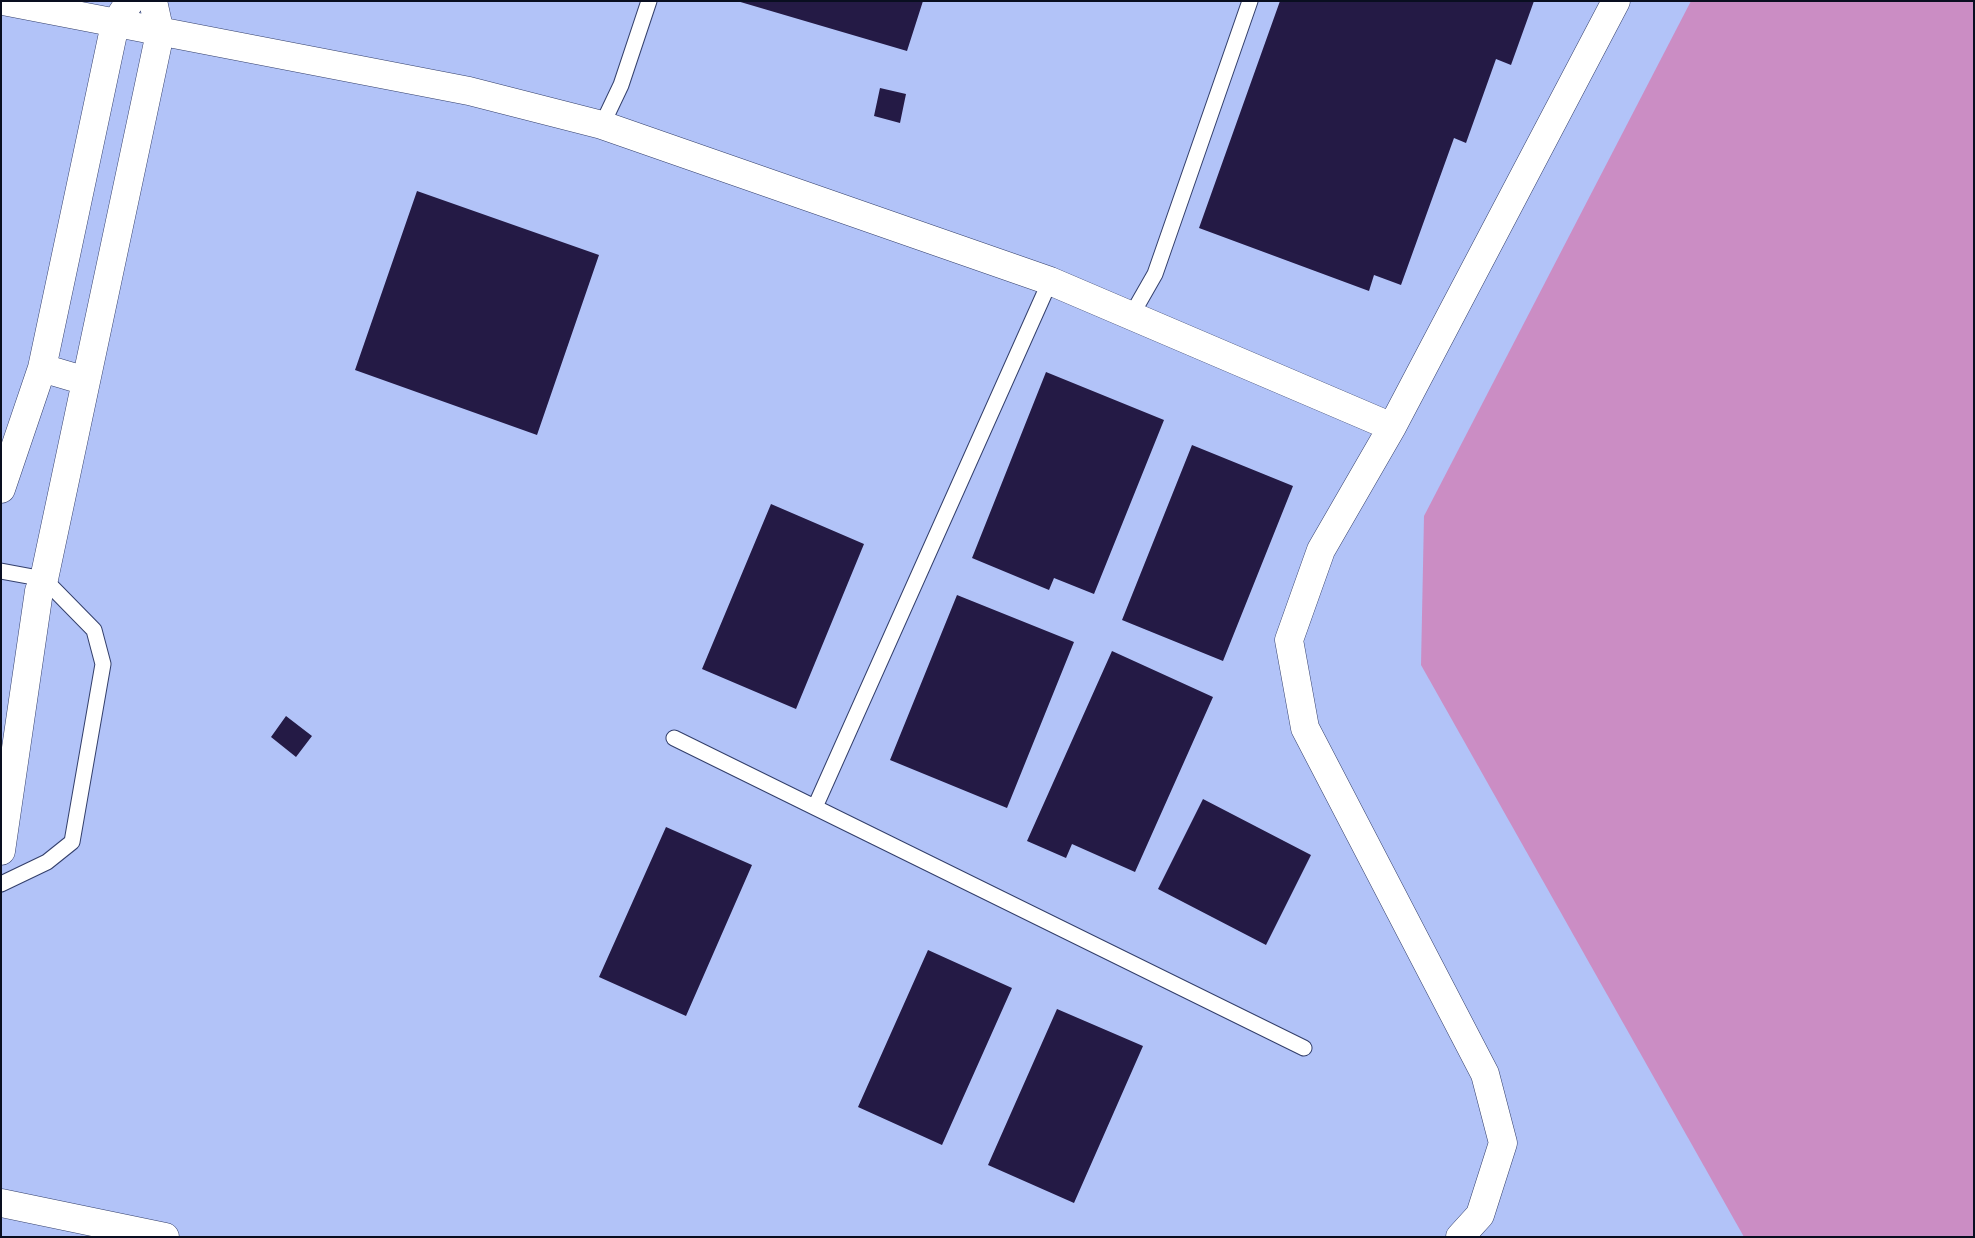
<!DOCTYPE html>
<html>
<head>
<meta charset="utf-8">
<style>
	body { margin:0 }
	#map { position:relative; width:1975px; height:1238px; overflow:hidden; background:#b2c3f8; font-family:"IBM Plex Sans",sans-serif }
	canvas { display:block }
	.frame { position:absolute; inset:0; border:2px solid #090e20; pointer-events:none }
</style>
</head>
<body>
<div id="map">
<canvas width="1975" height="1238"></canvas>
<div class="frame"></div>
</div>
<script>
const g = document.querySelector('canvas').getContext('2d');
g.lineJoin = 'round';
function paint(path, color) {
  g.fillStyle = color;
  g.fill(path, 'evenodd');
}
function strokePath(path, color, width, dash) {
  g.strokeStyle = color;
  g.lineWidth = width;
  g.lineCap = dash ? 'butt' : 'round';
  g.setLineDash(dash || []);
  g.stroke(path);
}
paint(new Path2D(`
	M1691 1H1974V1237H1744L1421 665 1424 516Z`), '#cb8dc4');
paint(new Path2D(`
	M737 1H923L907 51Z
	M1280 1H1534L1511 65 1496 59 1466 143 1454 138 1401 285 1374 275 1369 291 1199 228Z
	M880 88 906 94 900 123 874 116Z
	M417 191 599 255 537 435 355 370Z
	M1046 372 1164 420 1094 594 1054 578 1049 590 972 558Z
	M1192 445 1293 486 1223 661 1122 620Z
	M771 504 864 544 796 709 702 669Z
	M957 595 1074 642 1007 808 890 760Z
	M1112 651 1213 697 1135 872 1072 844 1066 858 1027 841Z
	M286 716 312 736 296 757 271 737Z
	M1203 799 1311 855 1266 945 1158 889Z
	M666 827 752 865 686 1016 599 977Z
	M928 950 1012 988 942 1145 858 1107Z
	M1057 1009 1143 1046 1074 1203 988 1165Z`), '#241a45');
const lane = new Path2D(`
	M602 125 621 85 649 1
	M1131 316 1155 274 1250 1
	M1 571 44 579 94 630 103 664 72 842 47 862 1 884
	M674 738 1304 1048
	M815 807 1050 281`);
const street = new Path2D(`
	M3 1 469 91 602 125 1050 281 1392 427
	M42 368 86 381
	M1 489 42 368 115 24 130 1
	M1 851 39 591 44 579 160 33 153 1
	M1460 1237 1480 1215 1503 1143 1485 1074 1305 728 1289 640 1321 550 1392 427 1616 1`);
const secondary = new Path2D(`
	M1 1203 165 1237`);
strokePath(lane, '#333f6b', 17);
strokePath(street, '#333f6b', 29);
strokePath(secondary, '#333f6b', 29);
strokePath(lane, '#fff', 15);
strokePath(street, '#fff', 28);
strokePath(secondary, '#fff', 28);
</script>
</body>
</html>
